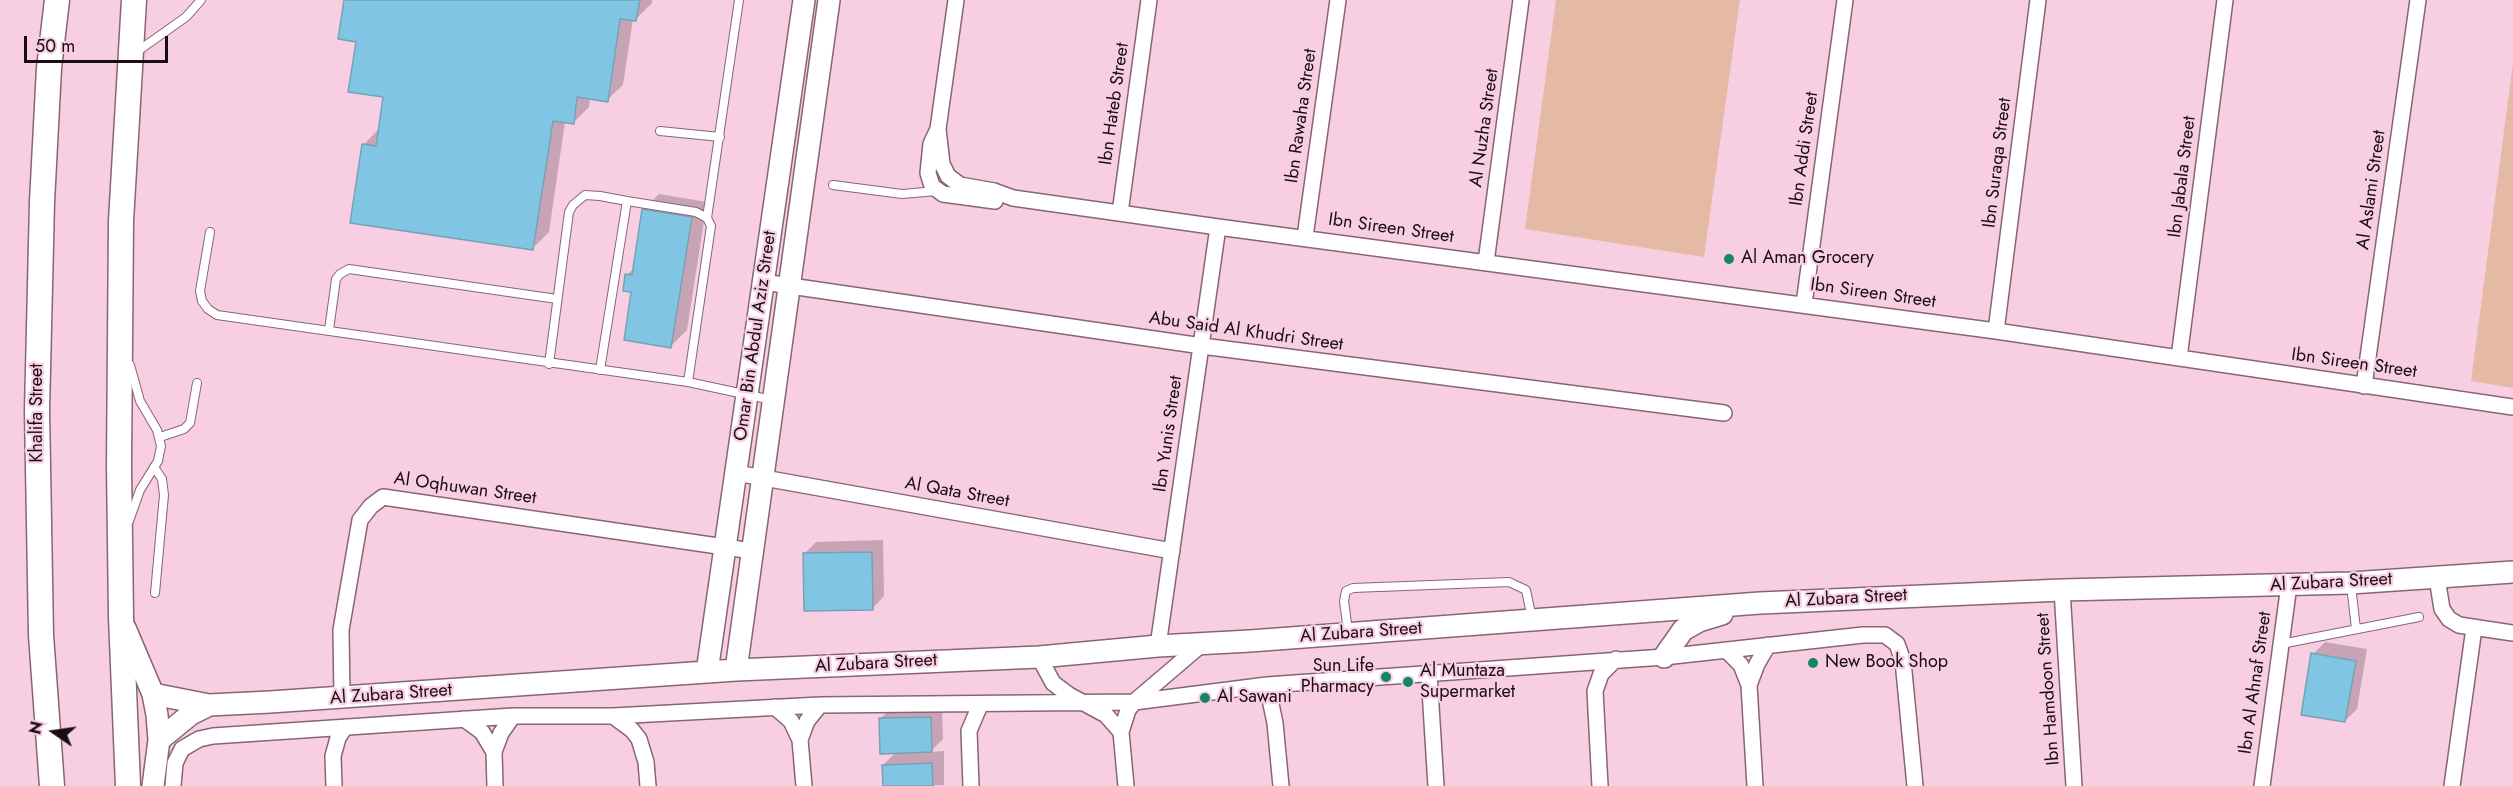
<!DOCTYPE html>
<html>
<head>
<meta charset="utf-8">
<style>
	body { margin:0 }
	#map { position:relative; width:2513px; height:786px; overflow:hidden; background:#f8cee3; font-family:Jost,sans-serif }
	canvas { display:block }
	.north { position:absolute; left:24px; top:702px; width:60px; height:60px; -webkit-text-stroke:4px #f8cee3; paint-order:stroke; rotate:283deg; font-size:16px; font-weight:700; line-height:24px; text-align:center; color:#190c13 }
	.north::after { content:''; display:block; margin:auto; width:21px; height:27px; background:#190c13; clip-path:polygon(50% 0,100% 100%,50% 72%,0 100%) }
	.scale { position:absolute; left:24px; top:36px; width:144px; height:27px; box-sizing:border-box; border:3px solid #190c13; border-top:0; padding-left:8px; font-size:18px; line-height:21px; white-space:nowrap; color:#190c13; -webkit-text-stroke:4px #f8cee3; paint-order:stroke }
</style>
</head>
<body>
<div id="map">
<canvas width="2513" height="786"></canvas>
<div class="north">N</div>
<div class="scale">50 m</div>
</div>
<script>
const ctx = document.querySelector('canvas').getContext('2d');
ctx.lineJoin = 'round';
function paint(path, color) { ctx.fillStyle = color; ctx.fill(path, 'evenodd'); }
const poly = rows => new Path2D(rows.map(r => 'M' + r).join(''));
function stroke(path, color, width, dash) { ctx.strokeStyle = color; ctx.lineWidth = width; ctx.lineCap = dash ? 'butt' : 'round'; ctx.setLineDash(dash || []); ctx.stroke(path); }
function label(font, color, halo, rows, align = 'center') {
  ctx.font = font + ' Jost,sans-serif'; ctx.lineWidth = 4.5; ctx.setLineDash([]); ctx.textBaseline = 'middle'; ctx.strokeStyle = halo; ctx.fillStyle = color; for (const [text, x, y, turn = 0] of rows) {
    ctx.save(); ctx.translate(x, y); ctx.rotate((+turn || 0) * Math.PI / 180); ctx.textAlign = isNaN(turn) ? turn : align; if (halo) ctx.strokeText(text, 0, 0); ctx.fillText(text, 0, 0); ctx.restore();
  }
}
const green = poly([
	[1556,0,1740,0,1704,257,1525,229],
	[2513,63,2513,388,2471,381]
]);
const shadow = poly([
	[345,0,652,0,652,3,636,19,633,19,623,85,607,100,590,98,589,107,573,123,565,122,549,232,533,248,363,145,379,129,385,96,358,41],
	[659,194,707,202,687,330,671,346,633,291,627,275,635,267,643,210],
	[883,540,884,596,872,609,804,554,816,542],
	[2325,642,2367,649,2357,709,2345,721,2313,654],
	[942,705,943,739,930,752,944,751,944,785,884,786,883,765,896,752,880,719,892,707]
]);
const building = poly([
	[344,0,640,0,636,21,620,19,608,102,577,97,574,124,553,121,533,250,350,223,362,144,376,146,383,97,348,92,356,42,338,39,344,0],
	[642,209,692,217,671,348,624,340,631,292,623,291,625,274,632,275,642,209],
	[872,552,873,610,804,611,803,553,872,552],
	[2311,653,2356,661,2345,722,2301,715,2311,653],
	[931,717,932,752,880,754,879,718,931,717],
	[932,763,933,786,883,786,882,765,932,763]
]);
const lane = poly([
	[135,53,186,17,201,0],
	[660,131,720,137],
	[833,185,902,194,937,191],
	[627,201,696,212,707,218,711,226,688,382],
	[707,218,739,0],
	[210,232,200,291,202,301,208,309,217,315,688,382,772,400],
	[329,330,336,279,340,274,349,269,557,299],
	[549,364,569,212,573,205,585,195,600,196,627,201,600,370],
	[160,437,184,429,190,423,197,383],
	[154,467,162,479,164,495,155,593],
	[129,521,140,490,158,461,161,446,157,430,140,401,130,365],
	[2351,585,2356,629],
	[1348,631,1344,601,1346,591,1353,588,1509,582,1526,590,1532,619],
	[2281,644,2419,617]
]);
const street = poly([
	[956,0,938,129,931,144,928,173,932,186,943,194,995,201],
	[938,129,942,164,948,176,960,185,994,191,1013,198,1218,227,1996,331,2513,407],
	[1120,213,1149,0],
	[1305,237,1338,0],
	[1486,262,1521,0],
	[763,282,1202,346,1724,413],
	[1804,304,1845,0],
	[1996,331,2038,0],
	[2179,358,2225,0],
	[2364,386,2418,0],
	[736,473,1172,551],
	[2437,578,2442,609,2449,619,2459,625,2513,633],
	[2062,590,2074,786],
	[1158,646,1218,227],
	[1726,650,1741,665,1749,685,1755,786],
	[1039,657,1053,683,1069,695,1106,715,1121,732],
	[1429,674,1436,786],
	[1267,685,1275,723,1281,786],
	[1749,685,1757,664,1768,645],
	[342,698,341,630,360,520,371,506,383,497,752,551],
	[775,707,791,721,800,740,804,786],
	[613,716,632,730,639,739,646,762,648,786],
	[464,719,482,732,494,752],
	[800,740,807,721,820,705],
	[173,786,175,763,182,749,199,739,213,736,513,716,613,716,820,705,1134,702,1267,685,1664,657,1863,635,1885,635,1897,644,1903,661,1915,786],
	[334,786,333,756,338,738,345,727],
	[495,786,494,752,501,733,513,716],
	[971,786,969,731,980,705],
	[1126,786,1121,732,1128,710,1134,702,1202,644],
	[1600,786,1595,691,1601,674,1616,659],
	[2262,786,2289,585],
	[2452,786,2474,628]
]);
const secondary = poly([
	[125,628,153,694,157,715,159,740,153,786],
	[1664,657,1683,630,1699,621,1722,614],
	[736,670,829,0],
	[707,672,804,0],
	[153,694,209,705,270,702,736,670,1039,657,1158,646,1250,641,1760,603,2062,590,2351,583,2513,572],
	[159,740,191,714,209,705]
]);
const primary = poly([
	[52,786,41,635,37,411,42,202,49,68,57,0],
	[128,786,121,617,119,465,121,221,134,0]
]);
const markers = [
	[1729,259,6,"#158564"],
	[1813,663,6,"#158564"],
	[1386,677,6,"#158564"],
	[1408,682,6,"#158564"],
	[1205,698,6,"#158564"]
];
const streetNames = [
	["Ibn Hateb Street",1115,104,-82],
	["Ibn Rawaha Street",1302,116,-82],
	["Al Nuzha Street",1485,128,-82],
	["Ibn Addi Street",1805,149,-82],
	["Ibn Suraqa Street",1998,163,-83],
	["Ibn Jabala Street",2183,177,-83],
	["Al Aslami Street",2372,190,-82],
	["Ibn Sireen Street",1391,229,8],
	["Ibn Sireen Street",1873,294,8],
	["Abu Said Al Khudri Street",1246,332,8],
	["Omar Bin Abdul Aziz Street",756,336,-82],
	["Ibn Sireen Street",2354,364,8],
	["Khalifa Street",38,413,-90],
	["Ibn Yunis Street",1169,434,-82],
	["Al Oqhuwan Street",465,489,8],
	["Al Qata Street",957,493,10],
	["Al Zubara Street",2331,583,-3],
	["Al Zubara Street",1846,599,-3],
	["Al Zubara Street",1361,633,-4],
	["Al Zubara Street",876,664,-3],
	["Ibn Al Ahnaf Street",2256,683,-82],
	["Ibn Hamdoon Street",2049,689,-94],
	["Al Zubara Street",391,695,-4]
];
const poiNames = [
	["Al Aman Grocery",1741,259],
	["New Book Shop",1825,663],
	["Sun Life",1374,667,"right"],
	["Pharmacy",1374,688,"right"],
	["Al Muntaza",1420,672],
	["Supermarket",1420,693],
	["Al Sawani",1217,698]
];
paint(green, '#e5baa5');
paint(shadow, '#0003');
paint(building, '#80c6e4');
stroke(building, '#77a1b4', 1.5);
stroke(lane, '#886476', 10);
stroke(street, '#886476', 18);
stroke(secondary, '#886476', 24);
stroke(primary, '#886476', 27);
stroke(lane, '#fff', 8);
stroke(street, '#fff', 15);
stroke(secondary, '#fff', 21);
stroke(primary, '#fff', 24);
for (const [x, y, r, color] of markers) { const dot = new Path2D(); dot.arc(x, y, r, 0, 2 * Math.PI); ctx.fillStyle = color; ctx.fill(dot); stroke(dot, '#f8cee3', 2); }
label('18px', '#190c13', '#f8cee3', streetNames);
label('18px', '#190c13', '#f8cee3', poiNames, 'left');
</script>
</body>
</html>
